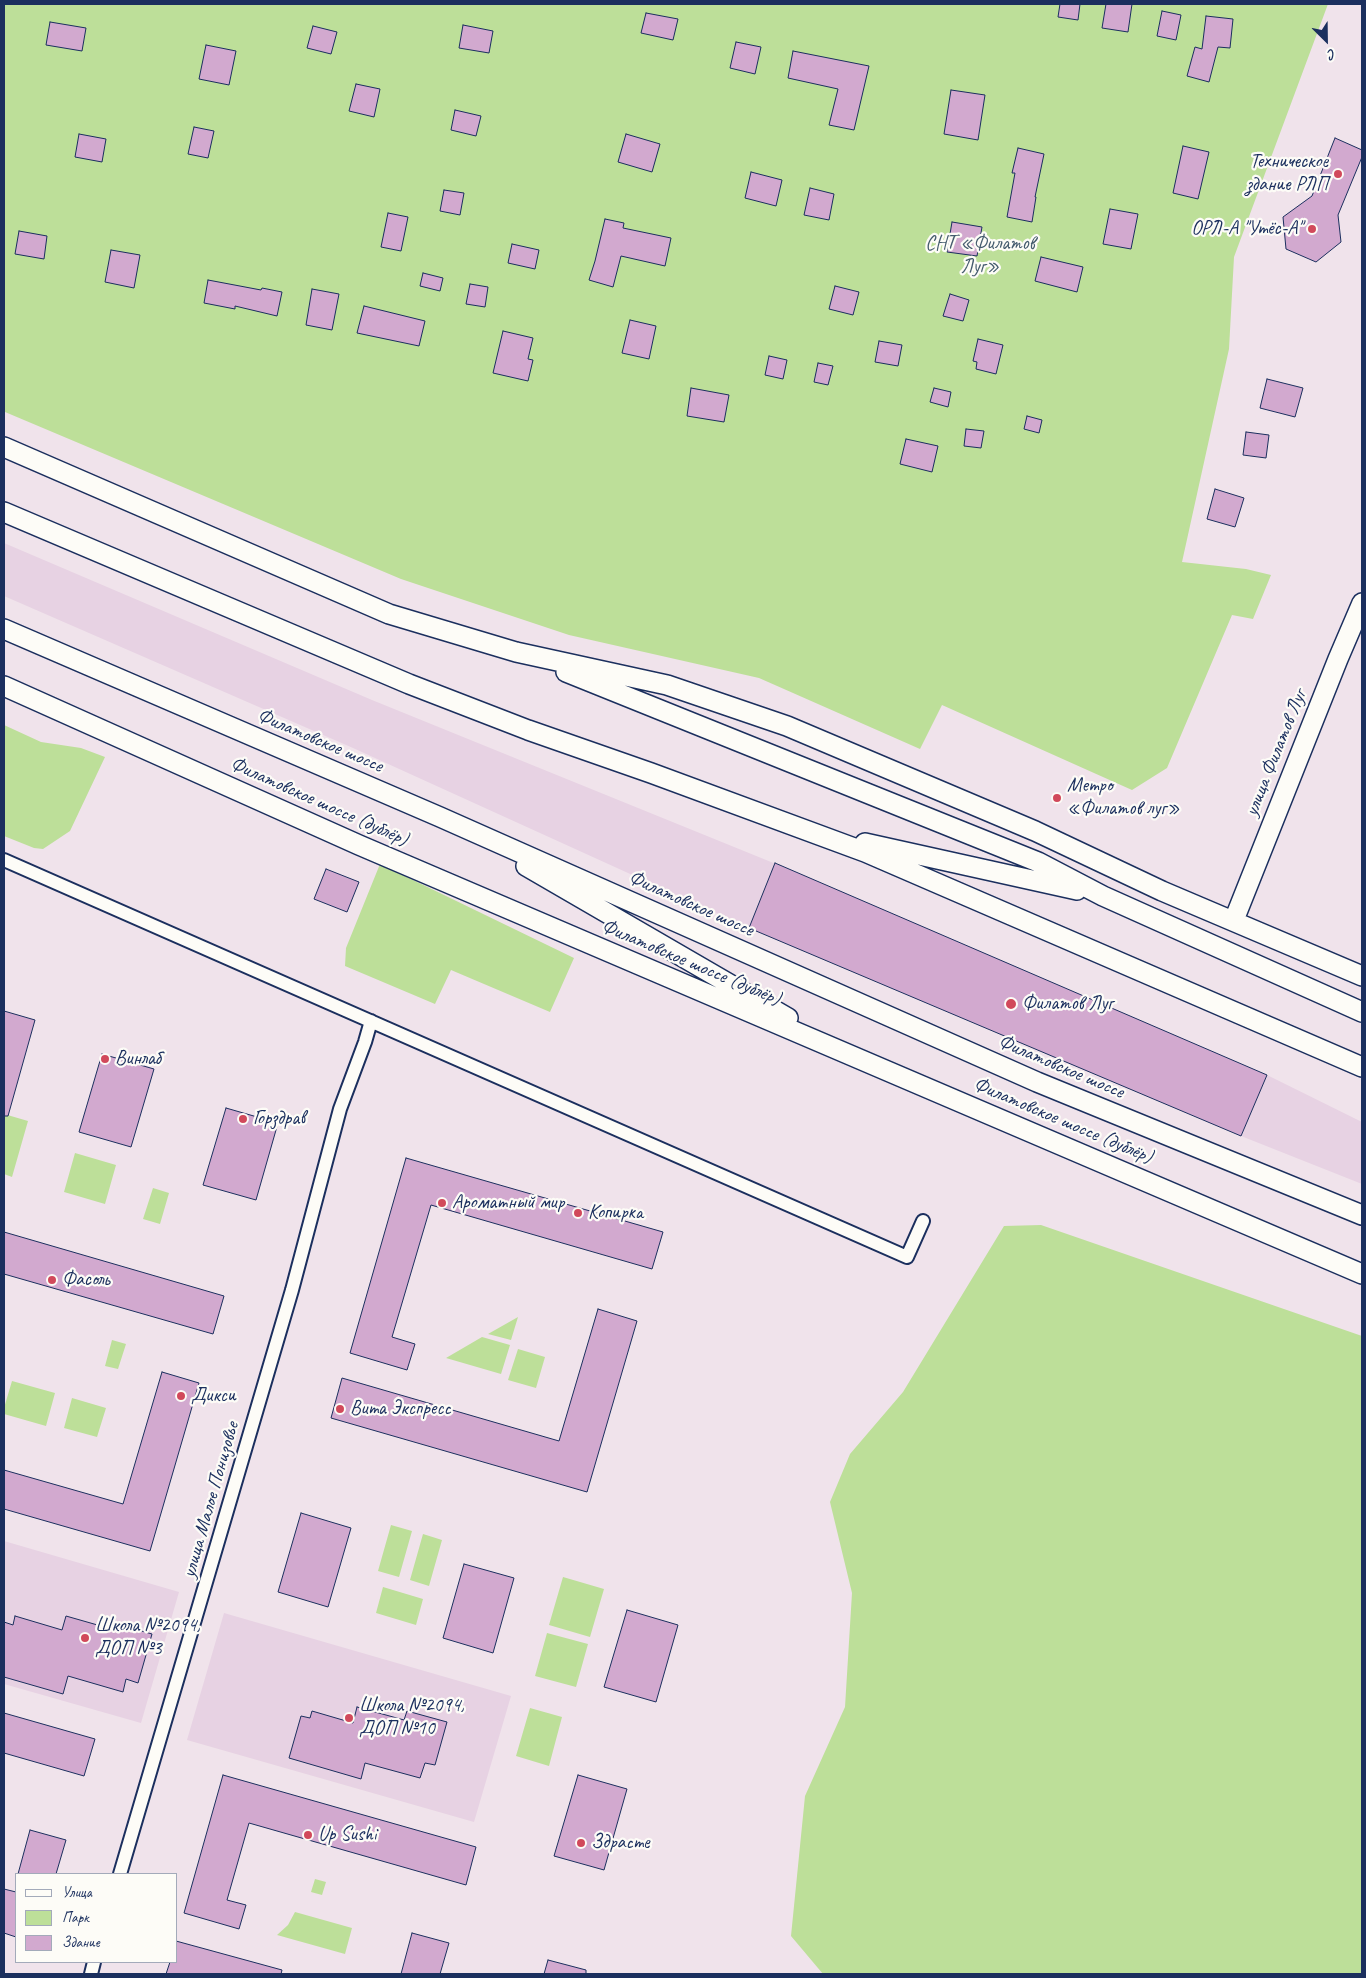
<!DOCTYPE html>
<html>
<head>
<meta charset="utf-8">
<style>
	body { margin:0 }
	#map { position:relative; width:1366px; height:1978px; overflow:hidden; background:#f0e3eb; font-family:Caveat,sans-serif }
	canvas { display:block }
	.frame { position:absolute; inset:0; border:5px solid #1b2f5e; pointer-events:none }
	.legend { position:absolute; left:15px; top:1873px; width:162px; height:90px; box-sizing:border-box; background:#fdfcf7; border:1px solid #a3aaba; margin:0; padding:6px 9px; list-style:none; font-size:15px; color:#1b2f5e }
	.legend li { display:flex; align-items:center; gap:10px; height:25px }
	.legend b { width:25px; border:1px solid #a3aaba }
	.north { position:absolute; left:1301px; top:15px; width:50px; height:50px; -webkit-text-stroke:4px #fdfcf7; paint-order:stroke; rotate:157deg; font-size:14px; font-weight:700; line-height:20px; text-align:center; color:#1b2f5e }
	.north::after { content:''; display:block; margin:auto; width:18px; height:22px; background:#1b2f5e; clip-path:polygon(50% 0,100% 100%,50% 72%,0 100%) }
</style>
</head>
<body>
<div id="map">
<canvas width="1366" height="1978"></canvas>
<div class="frame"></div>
<ul class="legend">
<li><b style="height:6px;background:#fdfcf7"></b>Улица</li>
<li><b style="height:14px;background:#bddf99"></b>Парк</li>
<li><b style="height:14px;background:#d2a9cf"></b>Здание</li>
</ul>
<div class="north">С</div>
</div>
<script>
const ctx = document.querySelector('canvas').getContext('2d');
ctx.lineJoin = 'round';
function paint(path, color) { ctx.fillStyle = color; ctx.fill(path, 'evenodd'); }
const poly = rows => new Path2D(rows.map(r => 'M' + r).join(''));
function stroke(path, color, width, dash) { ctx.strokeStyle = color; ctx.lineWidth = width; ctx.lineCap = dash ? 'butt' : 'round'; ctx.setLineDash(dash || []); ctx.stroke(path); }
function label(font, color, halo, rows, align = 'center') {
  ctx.font = font + ' Caveat,sans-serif'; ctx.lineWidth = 4.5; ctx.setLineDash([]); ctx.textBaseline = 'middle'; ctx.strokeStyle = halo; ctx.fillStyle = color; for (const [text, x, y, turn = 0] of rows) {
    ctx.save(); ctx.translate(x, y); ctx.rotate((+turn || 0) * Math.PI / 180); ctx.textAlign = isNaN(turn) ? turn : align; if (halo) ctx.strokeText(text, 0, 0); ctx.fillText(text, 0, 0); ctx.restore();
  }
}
const built = poly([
	[4,543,372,700,776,864,749,928,353,748,4,596],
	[1267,1075,1362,1122,1362,1184,1241,1136],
	[4,1541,179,1592,141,1723,4,1684],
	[224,1613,511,1696,474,1822,187,1740]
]);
const green = poly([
	[4,4,1328,4,1234,257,1229,349,1182,562,1246,569,1271,575,1253,619,1232,615,1167,768,1132,790,942,705,920,749,759,678,569,635,401,579,5,412],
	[4,725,41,742,81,748,105,757,70,831,43,849,34,848,4,836],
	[380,864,574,958,550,1012,451,970,435,1004,345,966,346,948],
	[4,1114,28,1121,12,1177,4,1174],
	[75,1153,116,1165,105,1204,64,1192],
	[153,1188,169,1193,160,1224,143,1219],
	[1041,1225,1362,1336,1362,1974,823,1974,791,1936,805,1796,845,1707,852,1593,830,1502,850,1454,903,1392,1004,1226],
	[518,1317,511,1340,488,1334],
	[482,1337,510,1345,501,1374,446,1358],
	[112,1340,126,1344,118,1369,105,1366],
	[518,1349,545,1357,536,1388,508,1380],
	[12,1381,55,1393,46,1426,4,1414,4,1408],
	[72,1398,106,1408,97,1437,64,1428],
	[391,1525,412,1531,399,1577,378,1571],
	[423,1534,442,1540,429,1586,410,1580],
	[563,1577,604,1589,590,1637,549,1625],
	[383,1587,423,1599,416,1625,376,1613],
	[547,1633,588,1644,576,1687,535,1676],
	[530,1708,562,1717,549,1766,516,1756],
	[315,1879,326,1882,322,1895,311,1892],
	[295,1912,352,1928,345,1954,277,1935,288,1925]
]);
const building = poly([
	[1060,4,1080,4,1078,20,1058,17,1060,4],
	[1106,4,1132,4,1128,32,1102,28,1106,4],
	[1162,11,1181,15,1176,40,1157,36,1162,11],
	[646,13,678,19,673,40,641,33,646,13],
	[1206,16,1233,19,1230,48,1218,47,1209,82,1187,76,1195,47,1202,49,1206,16],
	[50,22,86,28,82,51,46,45,50,22],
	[463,25,493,31,489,53,459,48,463,25],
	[313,26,337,32,331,54,307,48,313,26],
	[736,42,761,47,755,74,730,68,736,42],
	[206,45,236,51,229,85,199,79,206,45],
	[793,51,869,66,854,130,829,125,838,89,788,78,793,51],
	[356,84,380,89,374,117,349,111,356,84],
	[951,90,985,95,978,140,944,134,951,90],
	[455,110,481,116,476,136,451,130,455,110],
	[194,127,214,131,208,158,188,154,194,127],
	[79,134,106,139,102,162,75,157,79,134],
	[626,134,660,144,652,172,618,162,626,134],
	[1335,138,1362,150,1362,157,1338,215,1341,242,1316,262,1286,249,1283,217,1312,196,1335,138],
	[1183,146,1209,152,1198,199,1173,193,1183,146],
	[1018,148,1044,154,1035,197,1036,197,1032,222,1007,217,1015,173,1012,173,1018,148],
	[751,172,782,180,776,206,745,198,751,172],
	[810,188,834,194,829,220,804,215,810,188],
	[444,190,464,193,460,215,440,211,444,190],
	[1110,209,1138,214,1131,249,1103,244,1110,209],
	[388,213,408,217,401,251,381,247,388,213],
	[605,219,624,223,623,228,671,238,665,266,621,256,613,287,589,280,595,261,605,219],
	[952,222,982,227,977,256,947,252,952,222],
	[19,231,47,236,44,259,15,254,19,231],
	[512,244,539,250,535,269,508,263,512,244],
	[111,250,140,255,134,288,105,282,111,250],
	[1041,257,1083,267,1077,292,1035,281,1041,257],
	[423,273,443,278,440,291,420,286,423,273],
	[208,280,261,290,262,288,282,292,277,316,235,306,235,309,204,303,208,280],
	[470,284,488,287,485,307,466,304,470,284],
	[835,286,859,292,853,315,829,309,835,286],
	[312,289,339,294,332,330,306,325,312,289],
	[950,294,969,300,963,321,943,316,950,294],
	[364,306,425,321,419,346,357,333,364,306],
	[630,320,656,326,649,359,622,353,630,320],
	[503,331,533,338,528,359,533,360,528,381,493,373,503,331],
	[978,339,1003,345,996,374,976,369,977,362,973,361,978,339],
	[879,341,902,345,898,366,875,362,879,341],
	[769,356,787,360,783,379,765,375,769,356],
	[818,363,833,366,828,385,814,382,818,363],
	[1267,379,1303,388,1295,417,1260,408,1267,379],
	[691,388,729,395,724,422,687,416,691,388],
	[934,388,951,392,948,407,930,402,934,388],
	[1027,416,1042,420,1039,433,1024,429,1027,416],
	[966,429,984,431,981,448,964,446,966,429],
	[1246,432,1269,435,1266,458,1243,455,1246,432],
	[906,439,938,446,932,472,900,464,906,439],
	[1215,489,1244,498,1235,527,1207,519,1215,489],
	[775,863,1267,1075,1241,1136,749,928,775,863],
	[326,869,359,882,347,912,314,899,326,869],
	[4,1011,35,1020,8,1116,4,1116,4,1011],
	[102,1054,154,1069,131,1147,79,1132,102,1054],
	[226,1108,278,1123,256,1200,203,1185,226,1108],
	[406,1158,663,1232,652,1269,431,1205,392,1337,415,1344,407,1370,350,1353,406,1158],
	[4,1232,224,1296,213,1334,4,1274,4,1232],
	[598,1309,637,1321,587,1492,331,1418,342,1378,559,1441,598,1309],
	[162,1372,199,1383,150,1551,4,1509,4,1470,123,1504,162,1372],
	[301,1513,351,1528,328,1607,278,1592,301,1513],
	[464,1564,514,1578,493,1653,443,1638,464,1564],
	[627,1610,678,1625,656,1702,604,1687,627,1610],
	[15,1616,62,1630,66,1616,108,1628,110,1622,152,1634,138,1683,126,1679,123,1692,68,1676,63,1694,4,1677,4,1622,13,1625,15,1616],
	[357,1707,404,1720,407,1711,447,1722,435,1765,425,1763,420,1778,365,1763,361,1779,289,1758,301,1716,310,1718,312,1711,353,1723,357,1707],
	[4,1713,95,1739,84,1776,4,1753,4,1713],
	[223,1775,476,1847,466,1885,249,1823,227,1900,246,1905,239,1929,184,1913,223,1775],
	[578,1775,627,1789,604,1870,554,1856,578,1775],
	[30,1830,66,1840,56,1874,18,1874,30,1830],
	[4,1889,16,1892,16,1937,4,1933,4,1889],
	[412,1933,449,1943,440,1974,401,1974,412,1933],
	[176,1941,282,1970,281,1974,166,1974,170,1962,176,1962,176,1941],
	[548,1960,586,1970,586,1974,544,1974,548,1960]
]);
const street = poly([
	[4,860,907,1257,923,1221],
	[120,1874,292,1290,340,1109,365,1042,371,1021],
	[91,1974,94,1962]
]);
const secondary = poly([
	[4,447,389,614,516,652,667,685,787,726,1035,831,1162,891,1362,976],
	[4,512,409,684,528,730,651,773,865,852,1362,1067],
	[4,629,440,817,1037,1082,1362,1215],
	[566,672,1038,862,1103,896,1362,1012],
	[4,686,359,845,1362,1274],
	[865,843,1077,890],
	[526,866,788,1018],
	[1234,920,1338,659,1362,603]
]);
const markers = [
	[1338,174,5,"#d1495b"],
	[1312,229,5,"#d1495b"],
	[1057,798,5,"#d1495b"],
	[1011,1004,6,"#d1495b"],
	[105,1059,5,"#d1495b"],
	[243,1119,5,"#d1495b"],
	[442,1203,5,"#d1495b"],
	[578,1213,5,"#d1495b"],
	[52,1280,5,"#d1495b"],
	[181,1396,5,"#d1495b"],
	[340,1409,5,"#d1495b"],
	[85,1638,5,"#d1495b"],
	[349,1718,5,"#d1495b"],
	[308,1835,5,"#d1495b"],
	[581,1843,5,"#d1495b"]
];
const poiNames = [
	["Техническое",1328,162,"right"],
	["здание РЛП",1328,185,"right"],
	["ОРЛ-А \"Утёс-А\"",1302,229,"right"],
	["Метро",1067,786],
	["«Филатов луг»",1067,809],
	["Филатов Луг",1022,1004],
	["Винлаб",115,1059],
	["Горздрав",253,1119],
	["Ароматный мир",452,1203],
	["Копирка",588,1213],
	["Фасоль",62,1280],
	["Дикси",191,1396],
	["Вита Экспресс",350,1409],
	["Школа №2094,",95,1626],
	["ДОП №3",95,1649],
	["Школа №2094,",359,1706],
	["ДОП №10",359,1729],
	["Up Sushi",318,1835],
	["Здрасте",591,1843]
];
const parkNames = [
	["СНТ «Филатов",980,244],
	["Луг»",980,267]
];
const streetNames = [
	["Филатовское шоссе",320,741,23],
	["улица Филатов Луг",1276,753,-68],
	["Филатовское шоссе (дублёр)",319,802,24],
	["Филатовское шоссе",691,904,24],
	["Филатовское шоссе (дублёр)",691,963,23],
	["Филатовское шоссе",1061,1067,23],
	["Филатовское шоссе (дублёр)",1063,1121,23],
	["улица Малое Понизовье",211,1500,-74]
];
paint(built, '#e7d2e3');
paint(green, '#bddf99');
paint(building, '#d2a9cf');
stroke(building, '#1b2f5e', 1);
stroke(street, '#1b2f5e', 16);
stroke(secondary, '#1b2f5e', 22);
stroke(street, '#fdfcf7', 12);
stroke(secondary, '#fdfcf7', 19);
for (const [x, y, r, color] of markers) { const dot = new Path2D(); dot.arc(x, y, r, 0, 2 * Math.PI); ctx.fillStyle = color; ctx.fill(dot); stroke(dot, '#fdfcf7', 2); }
label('20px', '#1b2f5e', '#fdfcf7', poiNames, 'left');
label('20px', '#445b6d', '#fdfcf7', parkNames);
label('20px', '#1b2f5e', '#fdfcf7', streetNames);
</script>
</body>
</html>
